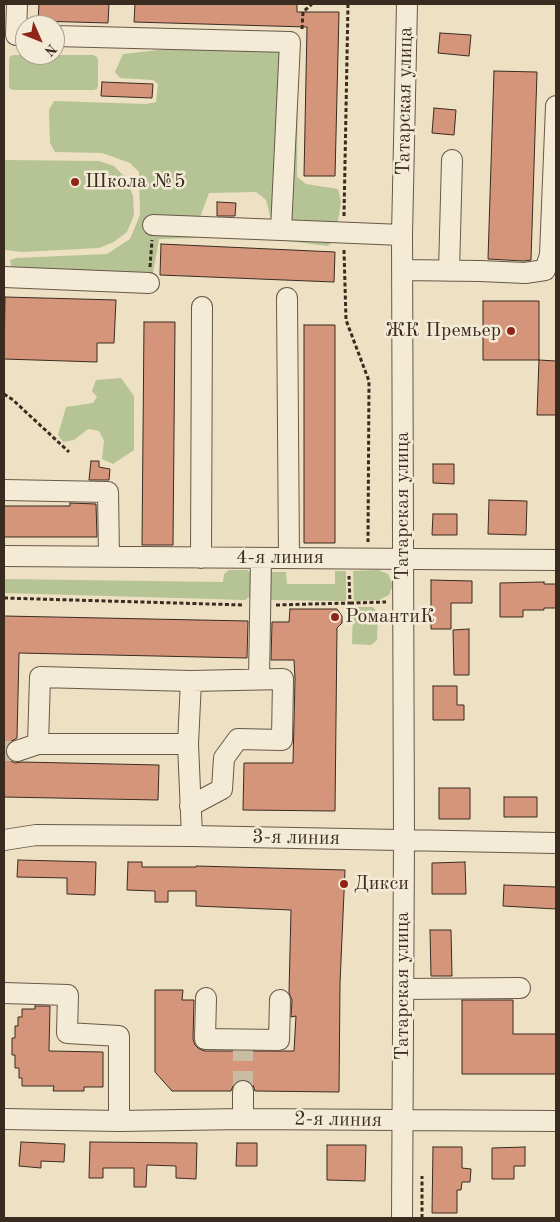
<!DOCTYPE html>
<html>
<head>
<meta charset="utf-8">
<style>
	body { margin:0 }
	#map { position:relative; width:560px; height:1222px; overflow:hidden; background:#eee0c2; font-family:"Old Standard TT",serif }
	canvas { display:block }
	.frame { position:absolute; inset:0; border:5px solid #3a2b21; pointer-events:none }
	.north { position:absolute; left:15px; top:15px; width:50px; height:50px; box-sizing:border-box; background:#f4ebd7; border:1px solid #aa9e8e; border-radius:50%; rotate:134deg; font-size:14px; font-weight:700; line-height:20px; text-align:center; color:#3a2b21 }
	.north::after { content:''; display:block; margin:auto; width:18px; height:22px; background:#8f2418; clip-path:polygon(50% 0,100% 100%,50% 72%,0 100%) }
</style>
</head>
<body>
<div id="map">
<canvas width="560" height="1222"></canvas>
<div class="frame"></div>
<div class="north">N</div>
</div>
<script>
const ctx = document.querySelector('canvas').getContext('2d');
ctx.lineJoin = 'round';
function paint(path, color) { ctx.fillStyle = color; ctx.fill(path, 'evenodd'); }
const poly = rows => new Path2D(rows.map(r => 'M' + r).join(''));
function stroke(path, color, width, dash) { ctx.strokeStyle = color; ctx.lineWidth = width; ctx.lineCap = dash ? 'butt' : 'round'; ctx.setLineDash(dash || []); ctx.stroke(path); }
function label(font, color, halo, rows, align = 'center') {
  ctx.font = font + ' "Old Standard TT",serif'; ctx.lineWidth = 5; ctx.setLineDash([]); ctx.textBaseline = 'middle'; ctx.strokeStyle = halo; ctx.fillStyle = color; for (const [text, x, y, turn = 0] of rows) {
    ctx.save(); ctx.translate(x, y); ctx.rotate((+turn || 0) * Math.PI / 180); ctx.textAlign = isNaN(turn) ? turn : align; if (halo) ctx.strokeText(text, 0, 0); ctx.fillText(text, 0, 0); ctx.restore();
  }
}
const green = poly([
	[282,47,298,65,297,177,306,184,338,189,341,202,335,240,328,246,279,240,270,216,266,200,256,192,209,193,200,217,201,233,195,238,159,239,153,273,143,277,12,270,10,260,16,258,107,254,130,239,140,215,139,172,130,163,102,153,55,152,50,143,49,110,54,101,146,104,156,102,158,84,153,80,120,78,115,72,123,54,177,48],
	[14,55,93,55,97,57,98,60,98,85,97,89,93,90,14,90,10,89,9,86,9,60,10,56],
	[4,160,99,161,114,166,127,179,133,196,134,215,127,232,114,242,99,248,23,252,4,250],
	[121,378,134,396,134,450,113,464,102,459,104,441,99,431,88,429,74,440,63,442,58,435,66,407,93,403,97,397,92,391,96,380],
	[229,570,248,570,253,577,253,594,245,600,4,593,4,579,223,582,224,574],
	[378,570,388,574,393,585,389,595,379,600,354,601,353,571],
	[335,571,346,571,346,601,267,600,267,572,286,572,287,584,335,584],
	[353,607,373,607,378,613,377,640,371,645,352,644]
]);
const building = poly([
	[39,4,109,4,108,23,38,21,39,4],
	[135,4,297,4,297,12,339,12,335,176,304,176,307,27,134,22,135,4],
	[440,33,471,35,469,56,438,53,440,33],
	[494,71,537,72,531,260,524,261,488,259,494,71],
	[102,82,153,84,152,98,101,96,102,82],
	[434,108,456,110,454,135,432,133,434,108],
	[217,202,236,203,235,216,217,216,217,202],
	[161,244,335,252,334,282,160,275,161,244],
	[5,297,116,300,114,343,97,343,97,362,4,359,5,297],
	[483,301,539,301,539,360,483,360,483,301],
	[144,322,175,322,173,545,142,545,144,322],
	[304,325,335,325,335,543,304,543,304,325],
	[539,360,556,361,556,415,537,415,539,360],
	[91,461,99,461,99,467,110,469,109,480,89,480,91,461],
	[433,464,454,464,454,484,433,483,433,464],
	[489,500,527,501,526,535,488,534,489,500],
	[70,503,96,504,97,537,4,537,4,506,70,506,70,503],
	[433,514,457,514,457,535,432,535,433,514],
	[431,580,472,581,472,603,451,603,451,629,431,629,431,580],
	[544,582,544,584,556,584,556,608,544,608,544,610,523,610,523,617,500,617,500,583,544,582],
	[290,609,337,609,342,616,342,623,337,628,335,811,243,810,244,763,293,763,295,679,294,660,271,660,272,622,289,622,290,609],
	[4,616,248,621,247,658,19,653,17,738,8,743,6,748,6,754,9,760,15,763,22,762,159,765,158,800,4,797,4,616],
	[469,629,469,675,454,675,453,630,469,629],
	[433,686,457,686,457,705,464,705,464,720,433,720,433,686],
	[439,788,470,788,470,819,439,819,439,788],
	[504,797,537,797,537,817,504,817,504,797],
	[18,860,96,862,95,895,67,894,67,878,17,877,18,860],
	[128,862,142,862,142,867,196,867,196,866,345,870,340,983,339,1092,255,1091,253,1085,248,1081,243,1079,237,1081,233,1086,231,1091,172,1091,155,1072,155,990,183,990,182,1000,194,1000,193,1039,195,1045,199,1049,205,1051,294,1051,296,1016,291,1017,292,1000,289,993,291,910,196,906,196,891,168,891,168,902,155,902,155,891,127,890,128,862],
	[465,862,466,894,432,894,432,863,465,862],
	[504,885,556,887,556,909,503,906,504,885],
	[430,930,451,930,452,976,431,976,430,930],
	[462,1000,513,1000,513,1034,556,1034,556,1074,462,1074,462,1000],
	[35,1006,50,1006,49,1051,103,1052,103,1087,84,1087,84,1091,53,1091,54,1086,22,1086,22,1078,19,1078,19,1068,15,1068,15,1055,12,1055,12,1038,15,1038,15,1026,18,1026,18,1017,22,1017,22,1009,35,1009,35,1006],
	[21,1142,65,1144,64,1162,41,1161,41,1168,19,1166,21,1142],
	[90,1142,197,1143,196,1179,176,1178,176,1166,147,1165,146,1187,134,1187,134,1168,103,1168,103,1178,89,1178,90,1142],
	[237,1143,257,1143,257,1166,236,1166,237,1143],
	[327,1145,366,1145,365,1181,327,1180,327,1145],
	[433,1147,462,1147,462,1168,471,1169,470,1182,462,1182,461,1190,457,1190,457,1213,432,1213,433,1147],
	[525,1147,525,1166,514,1166,514,1179,492,1179,492,1148,525,1147]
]);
const minorTunnel = poly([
	[4,751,17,751],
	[243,1091,243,1050]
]);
const path = poly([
	[302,29,303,12,312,4],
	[344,216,348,4],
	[344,250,346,320,369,381,368,542],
	[150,267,152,240],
	[4,394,13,400,69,452],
	[4,598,244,605],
	[350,603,386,602],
	[276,605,350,603,349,576],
	[422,1218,422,1176]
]);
const minor = poly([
	[16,35,17,4],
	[55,36,290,42,281,230,402,235],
	[153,225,281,230],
	[402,270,480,271,525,273,545,270,550,255,556,106],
	[449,271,452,160],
	[4,277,149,283],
	[287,298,289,558],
	[4,490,108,492,109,557],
	[4,556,556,560],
	[201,558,202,307],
	[259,679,261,558],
	[191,681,188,744,192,836],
	[38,744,40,677,191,681,283,679,282,740,238,739,224,758,222,789,190,806],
	[17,751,38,744,188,744],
	[4,840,36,835,192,836,556,843],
	[403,989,520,988],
	[4,993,68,995,67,1033,119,1036,119,1121],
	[206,998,205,1039,279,1040,280,1000],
	[243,1091,243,1119],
	[4,1119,119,1121,243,1119,556,1121],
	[402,1218,404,840,402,235,407,4]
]);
const markers = [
	[75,182,5,"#8f2418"],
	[511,331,5,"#8f2418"],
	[335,617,5,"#8f2418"],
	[344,884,5,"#8f2418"]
];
const streetNames = [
	["Татарская улица",405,101,-89],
	["Татарская улица",403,506,-90],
	["4-я линия",280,558],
	["3-я линия",296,838,1],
	["Татарская улица",403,986,-90],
	["2-я линия",338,1120,1]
];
const poiNames = [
	["Школа №5",85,182],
	["ЖК Премьер",501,331,"right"],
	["РомантиК",345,617],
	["Дикси",354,884]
];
paint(green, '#b6c395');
paint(building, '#d5957b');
stroke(building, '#3a2b21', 1);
stroke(minorTunnel, '#cabca2', 20, [20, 10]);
stroke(minor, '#675849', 22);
stroke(path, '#3a2b21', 3, [4, 2.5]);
stroke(minor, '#f4ebd7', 20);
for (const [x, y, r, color] of markers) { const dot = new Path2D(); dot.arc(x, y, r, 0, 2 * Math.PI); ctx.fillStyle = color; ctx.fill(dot); stroke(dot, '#f4ebd7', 2); }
label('20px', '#3a2b21', '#f4ebd7', streetNames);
label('20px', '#3a2b21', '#f4ebd7', poiNames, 'left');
</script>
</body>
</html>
